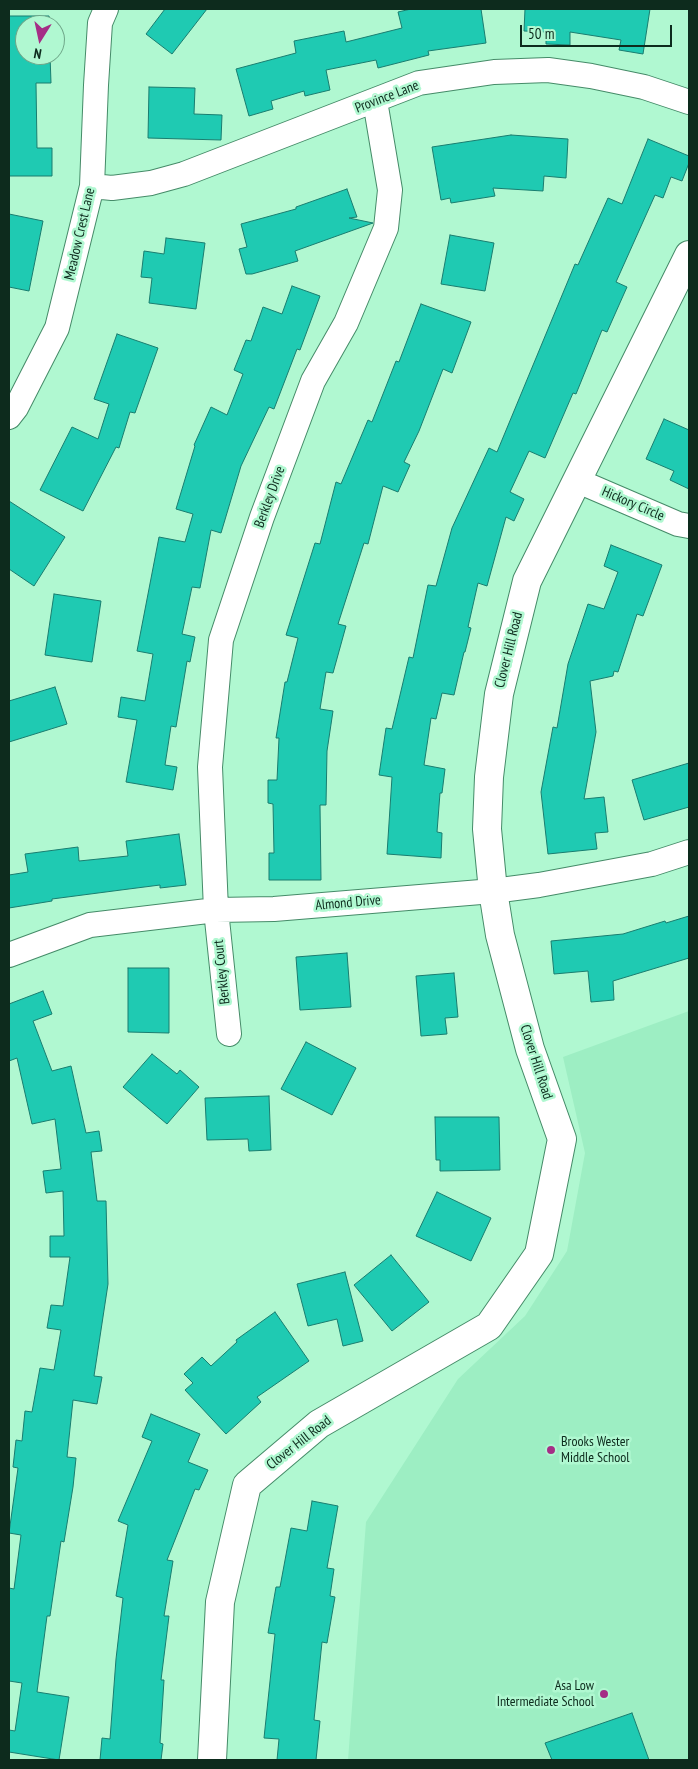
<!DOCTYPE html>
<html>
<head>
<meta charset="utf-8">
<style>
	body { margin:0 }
	#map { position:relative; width:698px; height:1769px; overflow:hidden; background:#b0f8d1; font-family:"PT Sans Narrow",sans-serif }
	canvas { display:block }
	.frame { position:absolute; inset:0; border:10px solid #0d2b1d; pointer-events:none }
	.north { position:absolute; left:15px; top:15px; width:50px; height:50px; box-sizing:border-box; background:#b0f8d1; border:1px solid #6fa689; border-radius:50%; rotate:190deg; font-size:14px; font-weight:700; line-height:20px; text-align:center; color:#0d2b1d }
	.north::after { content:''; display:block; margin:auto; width:18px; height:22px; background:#a52e86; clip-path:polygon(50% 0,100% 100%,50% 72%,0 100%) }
	.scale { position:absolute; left:520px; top:25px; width:152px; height:22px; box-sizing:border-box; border:2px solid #0d2b1d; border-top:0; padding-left:6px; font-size:15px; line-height:18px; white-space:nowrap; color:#0d2b1d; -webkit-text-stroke:4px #b0f8d1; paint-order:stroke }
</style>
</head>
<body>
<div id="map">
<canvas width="698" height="1769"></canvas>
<div class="frame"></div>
<div class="north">N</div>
<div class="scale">50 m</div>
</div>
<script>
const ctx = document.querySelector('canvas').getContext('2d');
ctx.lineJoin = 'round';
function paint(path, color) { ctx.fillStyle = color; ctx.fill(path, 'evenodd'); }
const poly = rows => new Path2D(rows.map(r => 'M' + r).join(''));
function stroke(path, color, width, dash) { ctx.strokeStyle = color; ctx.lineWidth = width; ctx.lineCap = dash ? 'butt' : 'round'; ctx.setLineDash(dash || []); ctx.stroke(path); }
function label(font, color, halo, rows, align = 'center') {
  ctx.font = font + ' "PT Sans Narrow",sans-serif'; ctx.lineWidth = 5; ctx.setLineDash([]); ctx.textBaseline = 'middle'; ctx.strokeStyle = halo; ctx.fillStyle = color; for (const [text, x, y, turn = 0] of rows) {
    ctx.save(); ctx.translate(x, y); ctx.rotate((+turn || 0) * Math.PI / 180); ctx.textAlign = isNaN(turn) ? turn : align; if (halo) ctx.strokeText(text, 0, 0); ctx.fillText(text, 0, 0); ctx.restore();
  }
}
const built = poly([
	[689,1011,689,1760,348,1760,366,1522,458,1379,525,1316,567,1251,585,1153,563,1057]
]);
const building = poly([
	[165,9,207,9,172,54,146,34,165,9],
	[411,9,481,9,486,43,428,51,429,55,378,68,376,60,326,70,330,90,305,96,304,91,271,101,273,109,249,116,236,69,296,53,294,41,344,31,346,42,402,28,398,12,411,9],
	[525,9,650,9,643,54,619,50,621,40,570,32,570,45,546,44,546,32,524,31,525,9],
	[9,16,49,16,50,25,25,25,25,55,50,55,51,83,36,83,37,148,52,148,52,176,9,176,9,16],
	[149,87,195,88,194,114,222,115,221,140,148,138,149,87],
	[511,135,568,139,566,178,544,176,543,191,493,188,495,196,451,203,450,198,441,200,432,147,511,135],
	[648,139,689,156,689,163,682,181,671,177,663,198,655,195,616,282,627,287,607,332,602,330,576,394,573,393,545,458,529,451,510,492,524,499,514,521,506,517,487,586,478,583,468,627,471,628,465,652,464,652,454,695,442,693,436,719,431,718,424,765,445,769,442,793,440,793,437,832,442,833,441,858,387,854,392,777,379,775,386,728,392,729,409,657,413,658,428,585,436,586,452,528,489,448,497,452,575,264,578,265,608,198,622,204,648,139],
	[347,189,357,217,349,218,373,223,295,251,298,261,252,274,246,274,239,249,247,247,241,224,296,209,296,207,347,189],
	[9,214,43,221,29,291,9,287,9,214],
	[450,235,494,243,485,291,441,284,450,235],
	[166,238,205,243,196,309,149,303,152,278,141,277,144,251,164,254,166,238],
	[292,286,320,296,300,350,297,349,274,409,269,407,241,466,221,533,211,530,200,588,192,587,182,634,195,637,190,662,187,661,176,727,171,726,165,765,177,767,173,790,126,782,137,720,118,717,121,697,145,701,153,654,137,651,159,537,185,542,193,514,176,509,195,446,194,445,211,407,227,415,243,374,234,370,246,340,251,341,263,307,282,314,292,286],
	[421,304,471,322,452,373,443,369,419,431,404,462,410,465,398,492,383,486,368,544,364,543,338,624,346,626,333,673,326,672,320,709,333,711,327,751,326,805,320,805,321,880,269,880,269,853,274,853,273,804,268,803,268,780,277,780,279,738,276,738,285,682,287,682,298,638,286,635,315,543,320,544,336,482,341,484,368,420,372,422,396,361,399,362,421,304],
	[117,334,158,348,135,413,130,412,119,448,116,447,83,511,40,490,72,427,98,439,109,404,94,399,117,334],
	[664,419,689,430,689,489,670,480,674,471,646,459,664,419],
	[9,501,65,537,34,586,9,569,9,501],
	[611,545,662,565,643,616,637,614,618,672,614,671,613,676,590,681,596,732,584,799,604,797,608,832,595,833,597,849,548,854,541,792,553,727,557,728,568,664,588,604,604,609,618,572,604,566,611,545],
	[54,594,101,601,92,662,45,655,54,594],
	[55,687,67,724,9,742,9,701,55,687],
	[689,763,689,807,644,820,632,780,689,763],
	[179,834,186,885,160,888,160,885,121,890,52,899,52,901,9,908,9,875,28,872,25,854,78,847,79,861,128,856,126,841,179,834],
	[689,916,689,958,613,981,614,1000,591,1002,588,971,554,974,551,941,623,934,665,921,666,923,689,916],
	[347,953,351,1007,300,1010,296,957,347,953],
	[128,968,169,968,169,1033,128,1032,128,968],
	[454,973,458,1017,445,1018,447,1034,421,1036,416,976,454,973],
	[43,991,52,1014,33,1021,52,1071,71,1066,86,1133,99,1131,102,1151,91,1152,97,1201,106,1201,108,1284,94,1376,102,1377,97,1404,73,1400,67,1457,76,1458,73,1487,64,1542,61,1541,50,1616,47,1616,37,1692,69,1697,59,1760,9,1752,9,1730,15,1731,22,1683,9,1681,9,1588,14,1589,21,1535,9,1533,18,1468,13,1467,16,1440,22,1441,25,1411,32,1412,40,1368,54,1370,61,1330,47,1328,51,1305,63,1306,70,1257,50,1257,50,1236,64,1236,63,1191,46,1193,43,1171,61,1169,55,1119,32,1124,17,1058,9,1061,9,1004,43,991],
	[306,1042,356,1068,332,1115,281,1089,306,1042],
	[152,1054,177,1074,180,1070,199,1087,167,1124,123,1087,152,1054],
	[269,1096,271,1150,249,1151,248,1139,207,1140,205,1098,269,1096],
	[435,1117,499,1117,500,1170,440,1171,440,1160,436,1160,435,1117],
	[437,1192,491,1218,471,1261,416,1236,437,1192],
	[391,1255,429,1302,392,1331,354,1285,391,1255],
	[345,1272,363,1341,343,1346,337,1319,308,1326,297,1284,345,1272],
	[275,1312,309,1361,257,1397,261,1402,226,1434,185,1390,193,1383,184,1374,202,1357,211,1366,237,1342,236,1340,275,1312],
	[151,1414,200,1434,188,1462,208,1470,199,1490,195,1489,167,1560,173,1561,164,1616,169,1616,161,1680,164,1680,160,1743,163,1744,161,1760,100,1760,102,1738,110,1739,116,1659,123,1598,116,1596,128,1525,118,1521,152,1441,142,1437,151,1414],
	[312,1501,338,1506,327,1568,334,1569,330,1596,335,1597,327,1643,322,1642,314,1720,320,1721,316,1760,277,1760,279,1739,264,1738,275,1634,268,1633,276,1587,280,1587,291,1528,307,1531,312,1501],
	[632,1713,649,1760,552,1760,545,1743,632,1713]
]);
const minor = poly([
	[92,186,112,188,151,183,184,174,419,83,494,72,548,70,591,76,644,87,689,102],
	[9,417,16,408,57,328,92,186,96,85,100,23,106,9],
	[578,481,678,524,689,526],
	[9,955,90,925,216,910,274,909,493,891,539,885,652,864,689,852],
	[229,1034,216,910,210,767,221,640,262,517,313,381,346,323,386,228,390,190,375,101]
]);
const tertiary = poly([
	[212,1760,220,1602,247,1485,319,1424,489,1326,539,1254,562,1139,530,1049,500,935,493,891,487,829,489,777,499,694,527,581,689,255]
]);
const markers = [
	[551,1450,5,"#a52e86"],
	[604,1694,5,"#a52e86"]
];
const streetNames = [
	["Province Lane",387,97,-21],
	["Meadow Crest Lane",80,234,-77],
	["Berkley Drive",270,497,-70],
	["Hickory Circle",633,504,23],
	["Clover Hill Road",509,650,-76],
	["Almond Drive",348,903,-5],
	["Berkley Court",222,972,-96],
	["Clover Hill Road",536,1062,72],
	["Clover Hill Road",299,1443,-38]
];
const poiNames = [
	["Brooks Wester",561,1442],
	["Middle School",561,1458],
	["Asa Low",594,1686,"right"],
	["Intermediate School",594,1702,"right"]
];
paint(built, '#9deec3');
paint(building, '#1fcab2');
stroke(building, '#197d6f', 1);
stroke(minor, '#458b68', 26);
stroke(tertiary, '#458b68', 30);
stroke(minor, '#fff', 24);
stroke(tertiary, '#fff', 28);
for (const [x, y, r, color] of markers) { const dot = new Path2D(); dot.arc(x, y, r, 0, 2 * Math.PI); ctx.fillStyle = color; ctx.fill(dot); stroke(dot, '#b0f8d1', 2); }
label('14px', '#0d2b1d', '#b0f8d1', streetNames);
label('14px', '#0d2b1d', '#b0f8d1', poiNames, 'left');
</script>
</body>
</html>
